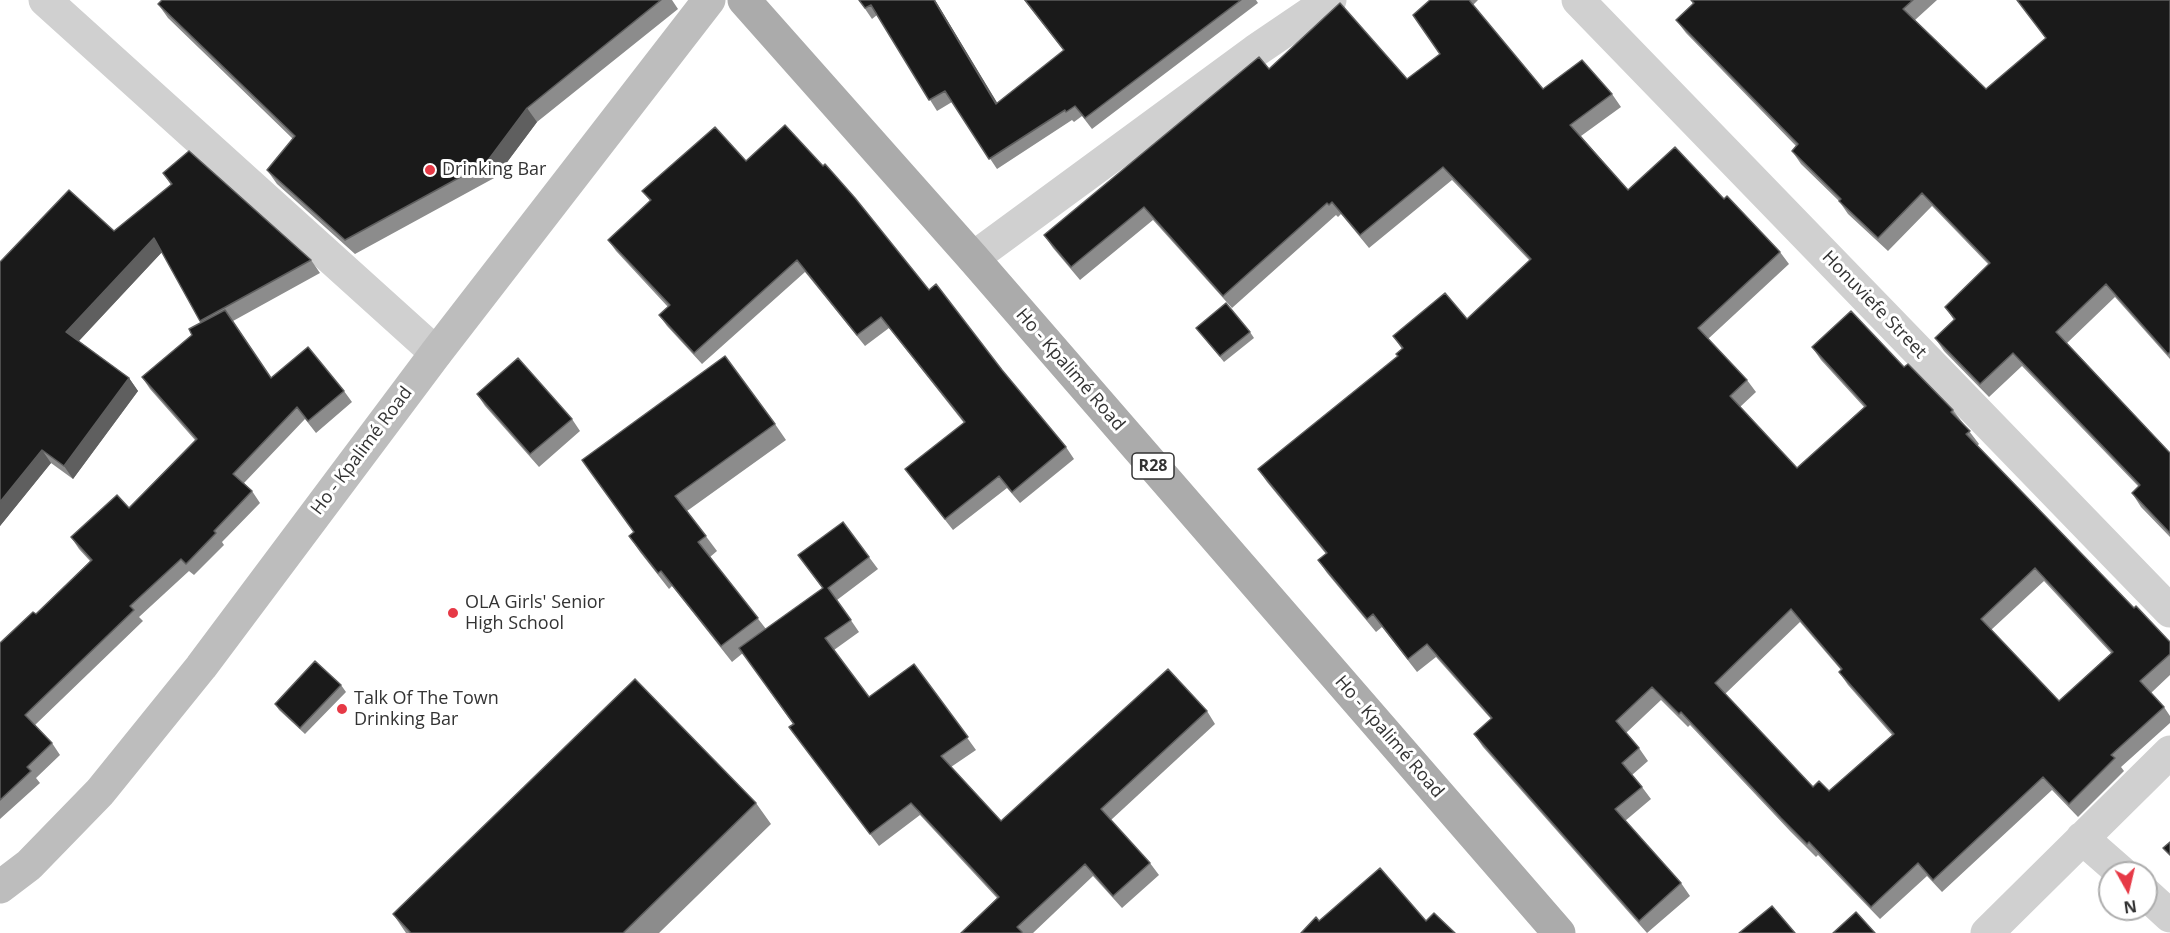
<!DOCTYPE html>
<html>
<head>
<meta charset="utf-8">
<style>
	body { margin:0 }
	#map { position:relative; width:2170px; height:933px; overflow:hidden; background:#fff; font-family:"Open Sans",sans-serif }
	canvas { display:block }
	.north { position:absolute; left:2098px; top:861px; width:60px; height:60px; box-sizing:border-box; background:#fff; border:2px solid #adadad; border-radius:50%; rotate:172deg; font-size:16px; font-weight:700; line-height:24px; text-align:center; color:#333 }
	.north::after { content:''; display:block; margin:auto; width:21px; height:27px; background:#e63946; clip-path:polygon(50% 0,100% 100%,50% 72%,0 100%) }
</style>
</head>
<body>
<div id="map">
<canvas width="2170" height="933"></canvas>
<div class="north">N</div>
</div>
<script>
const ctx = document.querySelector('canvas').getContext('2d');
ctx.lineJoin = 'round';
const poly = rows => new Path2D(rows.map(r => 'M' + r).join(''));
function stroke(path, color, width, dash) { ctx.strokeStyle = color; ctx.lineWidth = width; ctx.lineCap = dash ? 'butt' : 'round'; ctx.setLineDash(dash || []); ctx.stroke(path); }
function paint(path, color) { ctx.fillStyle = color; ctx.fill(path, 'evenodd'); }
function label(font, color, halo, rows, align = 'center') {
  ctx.font = font + ' "Open Sans",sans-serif'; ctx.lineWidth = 6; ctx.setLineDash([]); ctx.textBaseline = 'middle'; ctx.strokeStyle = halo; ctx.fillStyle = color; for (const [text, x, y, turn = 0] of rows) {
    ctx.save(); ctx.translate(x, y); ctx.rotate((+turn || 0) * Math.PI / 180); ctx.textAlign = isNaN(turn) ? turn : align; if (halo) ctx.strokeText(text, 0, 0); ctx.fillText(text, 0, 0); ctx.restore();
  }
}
const street = poly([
	[45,0,436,353],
	[1578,0,2170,611],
	[973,258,1255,51,1330,0],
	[2082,838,2122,873],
	[2146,894,2170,916],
	[1987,933,2170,752]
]);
const secondary = poly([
	[0,887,29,865,100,792,201,667,436,353,709,0]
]);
const primary = poly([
	[744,0,973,258,1559,933]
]);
const wall = poly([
	[162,0,672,0,678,9,537,122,496,177,355,254,277,184,267,170,293,139,168,18,158,4],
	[859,0,935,0,997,103,1064,51,1024,0,1256,0,1258,3,1092,129,1082,116,1074,122,1072,120,997,169,952,102,937,111,877,15,872,19],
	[1430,0,1478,0,1473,5,1543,89,1612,94,1621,107,1581,136,1628,190,1724,199,1780,252,1789,264,1708,339,1747,380,1756,392,1740,407,1797,468,1864,407,1821,360,1812,347,1904,367,1953,410,1979,444,1977,446,2134,608,2170,642,2170,675,2151,693,2164,707,2170,716,2170,723,2121,767,2124,771,2078,817,2052,790,1942,892,1927,876,1880,919,1818,855,1816,857,1790,831,1690,725,1688,727,1661,700,1626,733,1639,748,1648,761,1632,775,1642,787,1651,799,1625,821,1681,883,1690,896,1647,933,1483,747,1474,734,1491,719,1436,657,1417,672,1382,627,1376,632,1327,573,1318,560,1326,554,1267,482,1258,469,1398,356,1402,349,1393,336,1467,319,1530,261,1452,180,1369,248,1341,214,1338,217,1336,215,1232,308,1153,220,1080,280,1053,248,1044,235,1269,69,1407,79,1440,54],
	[2044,581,2111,653,2059,701,1991,630],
	[1800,622,1841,670,1839,672,1848,685,1892,735,1829,791,1813,787,1725,694],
	[1691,0,1937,0,1915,20,1986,89,2046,38,2017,0,2170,0,2170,359,2115,297,2067,343,2170,453,2170,537,2141,507,2132,493,2139,487,2022,366,1989,397,1944,351,1935,338,1954,320,1945,307,1989,265,1932,206,1888,251,1848,214,1839,201,1801,164,1792,151,1796,146,1686,33,1676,20,1693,4],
	[746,161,929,290,1002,370,1066,447,1074,459,1020,503,1007,488,953,530,905,469,964,423,889,328,865,346,805,272,702,364,667,326,659,315,668,307,616,251,608,240,650,201,642,191],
	[163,173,311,260,320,273,233,321,271,378,344,391,352,402,316,433,305,419,244,483,252,491,260,503,222,542,224,545,194,575,189,571,139,617,143,621,35,725,52,743,60,755,36,778,40,783,0,819,0,643,36,614,90,561,79,549,71,537,129,508,195,440,150,389,142,377,192,335,201,323,162,252,79,341,129,378,138,391,73,479,51,463,0,526,0,262,114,231,171,185],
	[1196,328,1250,332,1254,338,1224,362],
	[477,394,572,419,580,431,539,467,485,406],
	[775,424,786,440,687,511,717,551,710,557,766,629,823,589,798,555,869,557,878,569,837,600,859,632,834,650,869,697,914,664,976,750,951,767,1001,821,1207,711,1215,724,1111,820,1150,863,1159,875,1122,908,1093,876,1033,933,961,933,997,898,920,815,879,846,798,739,789,727,793,724,743,653,732,662,672,586,669,589,640,552,629,536,634,532,593,475],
	[341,685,346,692,305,734,279,710,275,704],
	[756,803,771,824,659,933,406,933,393,914]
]);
const shadedWall = poly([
	[934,0,935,0,1004,114,996,104],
	[527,108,537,122,496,177,486,163],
	[154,238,163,251,75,345,66,332],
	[129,378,138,391,73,479,64,466],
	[42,450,51,463,0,526,0,502]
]);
const building = poly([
	[162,0,661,0,527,108,486,163,345,240,267,170,295,136,158,4,162,0],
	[859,0,934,0,996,104,1064,50,1025,0,1241,0,1085,118,1075,106,1066,112,1065,110,989,159,945,91,929,100,871,5,865,8,859,0],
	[1430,0,1469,0,1543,89,1582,60,1612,94,1570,125,1628,190,1675,147,1724,199,1727,196,1780,252,1698,328,1747,380,1730,396,1797,468,1866,406,1812,347,1851,311,1904,367,1908,364,1953,410,1951,412,1970,431,1966,434,2134,608,2136,606,2170,642,2170,654,2140,681,2164,707,2111,755,2115,758,2069,804,2043,777,1933,880,1918,863,1871,907,1809,842,1807,844,1781,818,1681,712,1679,714,1652,687,1616,721,1639,748,1622,763,1642,787,1615,809,1681,883,1639,921,1474,734,1492,718,1427,644,1408,659,1373,614,1367,619,1318,560,1327,553,1258,469,1398,356,1396,354,1403,348,1393,336,1445,293,1467,319,1531,259,1443,167,1360,235,1332,202,1329,205,1327,203,1223,296,1144,207,1071,267,1044,235,1259,57,1269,69,1340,3,1407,79,1440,54,1413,15,1430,0],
	[2035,568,2113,652,2059,701,1981,619,2035,568],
	[1791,609,1842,669,1839,672,1894,734,1829,791,1819,781,1813,787,1715,683,1791,609],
	[1691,0,1913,0,1903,9,1986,89,2046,38,2017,0,2170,0,2170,352,2168,354,2106,284,2056,332,2170,453,2170,533,2132,493,2140,485,2013,353,1980,384,1935,338,1955,319,1945,307,1990,263,1922,193,1878,238,1839,201,1841,199,1792,151,1798,144,1676,20,1694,3,1691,0],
	[785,125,823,166,825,164,855,198,929,290,936,284,1002,370,1066,447,1012,492,999,476,945,519,905,469,965,422,881,317,857,335,797,260,694,353,659,315,670,305,608,240,651,200,642,191,715,127,746,161,785,125],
	[189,151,311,260,200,321,154,238,66,332,129,378,64,466,42,450,0,502,0,262,69,190,114,231,172,184,163,173,189,151],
	[1226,303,1250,332,1220,356,1196,328,1226,303],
	[225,310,271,378,308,347,344,391,308,421,297,407,233,474,252,491,214,531,216,533,186,564,181,559,130,606,134,610,25,715,52,743,27,767,31,771,0,800,0,643,33,612,36,614,92,560,71,537,117,495,129,508,197,439,142,377,192,335,189,329,225,310],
	[725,356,775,424,675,496,706,536,698,542,758,618,721,646,661,571,658,573,629,536,634,532,582,460,725,356],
	[518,358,572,419,530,454,477,394,518,358],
	[843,522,869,557,828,588,851,620,825,638,869,697,914,664,968,737,941,756,1001,821,1168,669,1207,711,1101,809,1150,863,1113,896,1085,864,1017,927,1022,932,1021,933,961,933,999,897,911,803,870,834,789,727,794,724,739,648,823,588,798,555,843,522],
	[315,661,341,685,300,728,275,704,315,661],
	[635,679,756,803,623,933,411,933,393,914,635,679],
	[2170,842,2170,855,2163,848,2170,842],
	[1380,868,1426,921,1434,913,1455,933,1301,933,1316,917,1319,921,1380,868],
	[1772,906,1795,933,1739,933,1772,906],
	[1856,912,1875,933,1833,933,1856,912]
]);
const markers = [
	[430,170,6,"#e63946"],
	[453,613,6,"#e63946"],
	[342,709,6,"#e63946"]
];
const shields = [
	[1153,466,42]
];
const shieldNames = [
	["R28",1153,466]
];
const poiNames = [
	["Drinking Bar",442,170],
	["OLA Girls' Senior",465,603],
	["High School",465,624],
	["Talk Of The Town",354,699],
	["Drinking Bar",354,720]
];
const streetNames = [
	["Honuviefe Street",1874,305,46],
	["Ho - Kpalimé Road",1070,370,49],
	["Ho - Kpalimé Road",362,451,-53],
	["Ho - Kpalimé Road",1389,737,49]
];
stroke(street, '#d0d0d0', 33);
stroke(secondary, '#bdbdbd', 33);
stroke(primary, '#ababab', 33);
paint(wall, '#8c8c8c');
paint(shadedWall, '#5f5f5f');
paint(building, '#1a1a1a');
stroke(building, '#5f5f5f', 1.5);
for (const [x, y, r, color] of markers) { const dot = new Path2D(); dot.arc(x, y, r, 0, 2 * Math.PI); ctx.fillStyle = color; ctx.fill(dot); stroke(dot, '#fff', 2); }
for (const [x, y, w] of shields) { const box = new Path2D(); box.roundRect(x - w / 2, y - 13, w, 26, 4.5); ctx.fillStyle = '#fff'; ctx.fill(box); stroke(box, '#333', 1.5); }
label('bold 16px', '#333', null, shieldNames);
label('18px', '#333', '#fff', poiNames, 'left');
label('18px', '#333', '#fff', streetNames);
</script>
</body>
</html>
